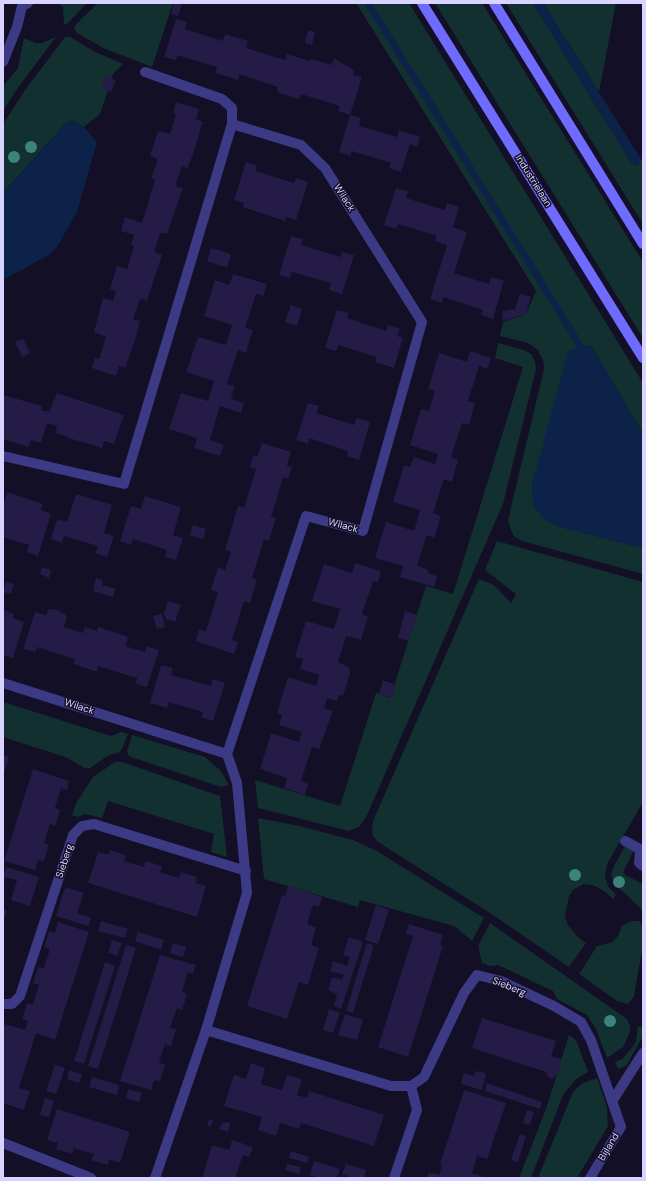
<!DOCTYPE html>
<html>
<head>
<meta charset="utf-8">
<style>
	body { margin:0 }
	#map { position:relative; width:646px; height:1181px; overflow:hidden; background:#130f26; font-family:"DM Sans",sans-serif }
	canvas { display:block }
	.frame { position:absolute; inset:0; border:4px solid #d9d4ff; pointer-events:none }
</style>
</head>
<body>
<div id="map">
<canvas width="646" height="1181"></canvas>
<div class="frame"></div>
</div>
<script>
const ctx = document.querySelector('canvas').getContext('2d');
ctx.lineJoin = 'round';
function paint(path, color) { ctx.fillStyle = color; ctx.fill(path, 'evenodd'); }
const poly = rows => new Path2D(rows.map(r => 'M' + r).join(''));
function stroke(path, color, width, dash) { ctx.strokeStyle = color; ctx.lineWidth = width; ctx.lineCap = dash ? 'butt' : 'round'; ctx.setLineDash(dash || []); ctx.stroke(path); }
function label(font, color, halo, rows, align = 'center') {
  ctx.font = font + ' "DM Sans",sans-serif'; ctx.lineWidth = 3; ctx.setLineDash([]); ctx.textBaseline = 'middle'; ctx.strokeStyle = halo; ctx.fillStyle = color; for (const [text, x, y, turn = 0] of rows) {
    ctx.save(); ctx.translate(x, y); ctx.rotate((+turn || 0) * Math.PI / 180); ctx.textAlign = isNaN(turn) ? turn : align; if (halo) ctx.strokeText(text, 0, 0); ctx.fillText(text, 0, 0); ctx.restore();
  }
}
const green = poly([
	[59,3,87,3,66,25,64,24,63,7],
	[98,3,173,3,152,67,103,48,77,33,74,29,76,24],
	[356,3,409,3,643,383,643,434,591,345,542,517,557,526,643,548,643,574,522,541,514,536,510,528,508,520,544,369,543,360,537,349,528,343,500,336,503,322,526,314,536,291],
	[435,3,482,3,643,262,643,338],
	[506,3,533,3,632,164,636,165,641,159,643,162,643,224],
	[543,3,616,3,599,92,576,55],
	[56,37,17,89,3,111,3,86,18,68,24,38,36,43,42,43],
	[65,37,70,37,95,52,123,64,113,74,100,114,84,127,73,121,66,123,3,193,3,124,25,90],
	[498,343,524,350,531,354,535,361,536,369,503,504,367,815,360,826,349,831,258,808,255,780,340,806,376,693,390,698,426,586,453,594,523,367,495,358],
	[497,541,643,582,643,802,607,864,605,876,608,886,616,895,613,899,604,891,593,885,583,884,573,890,569,896,565,916,568,925,579,938,586,943,569,967,490,913,378,842,373,836,372,830,373,821,479,579,494,585,511,603,516,594,485,570],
	[3,702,111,736,121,732,128,734,122,749,118,753,109,755,90,768,84,768,68,758,3,737],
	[132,735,205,757,221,771,229,785,221,787,131,757,128,755,127,751],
	[115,762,122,762,220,796,227,857,211,852,214,834,108,801,102,818,85,814,77,817,72,815,76,803,93,777],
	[258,818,299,826,353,840,377,851,484,918,472,941,454,926,360,900,358,907,264,879],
	[625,846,634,850,623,872,625,875,643,884,643,911,616,885,611,876,613,868],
	[631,921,640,921,643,928,643,945,634,996,628,1004,617,1001,579,974,597,946,613,942,619,934,622,926],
	[490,923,627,1019,630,1026,630,1032,623,1047,607,1058,596,1029,587,1015,557,999,553,991,498,965,489,966,482,963,478,946],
	[638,1026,643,1028,643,1036,626,1066,618,1069,615,1062,622,1059,631,1049,636,1042],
	[569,1035,576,1040,588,1072,576,1079,563,1095,531,1178,519,1178,546,1109],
	[597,1078,607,1107,608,1126,577,1178,538,1178,573,1092,583,1083]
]);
const water = poly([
	[533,3,543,3,641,159,638,165,632,164],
	[73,121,84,127,97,142,77,212,57,247,49,255,3,280,3,193,66,123],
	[591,345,643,434,643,548,557,526,542,517,533,505,532,485,568,351]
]);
const stream = poly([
	[368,3,586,355]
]);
const building = poly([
	[174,3,182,3,178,16,171,14],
	[176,19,187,22,185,29,223,41,225,34,238,38,248,41,246,48,285,60,287,54,310,61,311,59,332,65,334,58,354,70,353,75,362,77,350,115,338,111,340,106,301,94,299,99,288,96,277,92,278,87,239,74,238,80,215,73,217,67,196,61,178,55,176,60,164,57],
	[308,30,315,32,312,45,305,43],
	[105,76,116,80,111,92,101,89],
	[176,102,199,109,196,119,204,122,202,123,193,155,188,166,189,169,182,166,175,186,183,188,167,233,169,234,160,233,154,252,162,255,147,300,148,300,140,299,133,319,140,321,136,334,137,334,126,366,127,368,119,366,116,376,92,368,95,358,99,359,106,337,94,332,103,298,113,301,116,291,110,289,117,266,127,269,134,246,131,245,134,235,121,231,125,217,142,223,155,180,151,178,158,159,150,156,158,131,170,134,176,114,173,113],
	[350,115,361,118,359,126,397,137,399,130,420,137,417,147,410,144,401,172,389,168,391,163,352,151,350,156,339,152],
	[246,162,257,166,256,171,294,183,296,178,308,182,296,220,286,217,285,221,243,207,244,203,234,200],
	[396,188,408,191,406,198,425,204,445,210,447,203,459,207,453,227,467,232,454,273,489,284,491,277,504,281,493,319,481,315,483,310,462,303,443,297,442,303,430,299,447,245,435,241,437,236,398,224,396,229,384,225],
	[291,236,303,239,301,245,341,257,342,252,354,255,342,294,329,290,331,283,292,272,290,278,279,275],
	[211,248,231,254,227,268,207,261],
	[233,274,267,284,263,296,256,294,245,328,253,330,249,342,246,353,238,350,227,384,235,386,231,399,244,403,241,413,220,406,210,440,224,445,220,456,194,448,197,438,169,429,181,393,208,401,214,381,186,372,198,337,226,345,232,325,204,316,215,280,229,285],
	[520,294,531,297,526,314,503,321,502,311,515,309],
	[291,305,302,309,297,326,285,322],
	[337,310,349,313,347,318,386,331,388,325,400,329,397,336,403,338,394,368,375,362,376,357,338,345,336,351,325,348],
	[23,338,30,353,22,357,15,342],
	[470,351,491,358,487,369,479,366,468,401,475,403,469,425,462,423,451,457,458,460,452,482,444,479,433,513,441,516,434,538,427,535,417,565,428,570,429,574,437,576,434,587,400,577,403,566,375,558,386,522,414,531,420,510,393,502,404,465,410,467,414,457,435,464,438,454,410,445,421,409,429,411,435,391,428,389,439,353,467,362],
	[57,393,124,415,114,444,104,441,102,449,100,448,100,447,68,438,68,437,55,433,57,426,47,423,41,443,31,440,28,447,3,439,3,395,42,406,41,410,49,412],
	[308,403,319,406,316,413,354,425,357,418,370,422,359,460,347,456,348,451,309,438,308,444,296,440],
	[262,443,291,452,287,466,292,467,288,479,283,477,277,498,271,517,276,518,269,541,264,539,252,578,257,580,250,603,244,601,232,640,238,642,234,654,196,641,199,629,206,631,218,592,211,590,218,567,225,570,231,552,225,550,238,506,244,508,256,469,250,467,253,455,257,457],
	[7,492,43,504,41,510,51,514,38,556,27,552,29,545,3,537,3,506],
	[76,494,112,505,104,533,114,536,107,557,95,553,98,546,64,536,62,543,51,539,57,519,67,522],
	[145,496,181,507,173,535,183,538,176,560,165,557,167,550,133,539,131,545,120,541,131,506,141,509],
	[193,525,206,529,203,539,190,535],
	[355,563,381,571,378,582,373,581,362,614,368,617,361,640,346,636,338,662,348,667,350,673,343,696,339,695,337,701,327,698,324,708,333,711,319,749,312,747,301,781,308,784,305,795,284,788,287,778,260,769,271,733,299,742,302,732,279,725,282,715,277,713,288,677,316,686,319,675,300,669,303,659,295,657,306,621,334,629,340,609,312,601,324,564,352,573],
	[42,567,51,570,49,578,40,574],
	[96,578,103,580,102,585,116,589,113,597,93,591],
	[6,582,14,584,11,594,3,592],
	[168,601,181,605,175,622,166,619,164,614],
	[52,609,58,610,67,616,64,627,83,633,85,627,97,631,98,627,128,637,125,646,145,652,147,646,159,650,147,687,136,684,137,678,117,672,98,666,97,672,74,664,75,659,37,647,35,652,23,649,35,612,46,615,48,610],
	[3,610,14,614,13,618,24,622,13,658,3,655],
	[405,611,417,615,409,641,398,638],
	[162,614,165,627,157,629,153,616],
	[161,665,173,668,171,675,211,686,213,679,225,683,213,721,201,717,203,712,182,706,169,702,167,708,150,703],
	[383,680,396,685,392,698,379,694],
	[3,755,9,757,3,777],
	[33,769,69,781,67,790,61,788,55,808,60,810,55,826,50,824,44,843,49,845,44,861,38,860,35,870,4,861],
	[110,850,126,855,124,861,144,867,146,861,162,866,160,872,179,878,181,872,197,877,196,883,206,886,197,917,88,883,98,852,108,855],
	[6,867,39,877,30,906,11,900,17,880,3,877],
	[288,886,322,897,319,907,313,905,307,924,316,927,311,945,319,948,308,985,299,982,287,1019,247,1006,282,895,285,896],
	[65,887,84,893,77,913,91,918,88,926,56,916],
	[376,905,389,910,378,944,365,940],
	[3,909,7,911,3,922],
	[101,921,128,929,125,938,98,931],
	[58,922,89,932,55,1040,36,1033,19,1088,30,1091,24,1110,3,1103,3,1030,5,1024,25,1030,28,1021,22,1019,27,1003,33,1004,39,985,33,983,38,967,44,968,50,949,44,947,49,931,55,933],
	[409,924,443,935,440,945,443,946,408,1057,378,1047,413,936,406,934],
	[138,932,164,940,161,950,135,941],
	[349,937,363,942,341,1009,334,1006,337,994,328,990,332,977,342,980,344,975,330,971,333,961,347,966,350,957,343,955],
	[112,940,122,943,117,956,108,953],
	[173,943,186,947,183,957,170,953],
	[367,943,374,945,353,1013,346,1011],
	[126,945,136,948,98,1069,88,1066],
	[160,955,196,965,193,974,188,972,182,992,187,994,185,1001,182,1010,177,1008,170,1028,176,1029,171,1046,165,1044,159,1063,165,1065,160,1081,154,1080,151,1090,120,1081],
	[105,962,115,966,84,1064,74,1061],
	[329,1009,340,1013,333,1033,323,1030],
	[345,1014,363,1020,357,1040,338,1035],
	[482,1018,556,1041,551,1056,562,1059,557,1075,552,1079,549,1078,546,1072,472,1048],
	[251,1063,265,1068,261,1084,282,1090,287,1075,302,1079,297,1095,307,1098,309,1091,384,1115,374,1146,301,1123,299,1129,280,1123,276,1136,258,1130,262,1117,224,1106,234,1075,246,1079],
	[55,1065,65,1068,56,1094,46,1091],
	[69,1070,82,1074,79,1083,67,1079],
	[476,1071,486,1073,482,1090,461,1084,464,1073,474,1076],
	[92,1077,119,1085,117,1095,89,1087],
	[487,1083,542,1102,540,1109,485,1091],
	[128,1089,142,1093,139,1102,126,1098],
	[464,1090,506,1103,487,1159,477,1156,472,1173,482,1176,481,1178,427,1178,429,1172,439,1175,442,1165,440,1164],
	[45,1098,54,1101,49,1117,40,1115],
	[57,1109,130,1132,120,1163,109,1159,108,1165,91,1160,94,1154,74,1148,72,1154,56,1149,58,1143,47,1140],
	[527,1110,534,1112,530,1125,523,1123],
	[209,1119,213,1120,211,1127,207,1126],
	[226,1122,230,1123,228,1132,219,1129,221,1125],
	[520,1134,526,1136,518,1162,511,1160],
	[232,1140,253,1147,249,1157,243,1155,235,1178,202,1178,212,1145,229,1150],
	[291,1151,309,1157,307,1163,289,1158],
	[314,1161,340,1169,337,1178,319,1178,310,1175],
	[287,1164,301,1167,299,1174,285,1170],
	[346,1164,366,1170,364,1178,354,1178,342,1174]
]);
const street = poly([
	[3,62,17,27,22,6,28,3],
	[3,456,124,484,232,124,232,108,222,99,145,72],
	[3,683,227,754,306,516,363,531,422,322,325,168,301,145,232,124],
	[625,841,640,849,639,863,643,866],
	[3,1004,12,1004,20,996,73,835,82,826,94,824,246,871],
	[206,1030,391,1086,411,1086],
	[613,1100,643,1053],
	[3,1143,91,1178],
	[155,1178,206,1030,247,893,237,783,227,754],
	[394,1178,417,1110,411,1086,424,1077,464,993,477,975,501,981,554,1006,581,1022,591,1040,621,1127,590,1178]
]);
const secondary = poly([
	[422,3,643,358],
	[494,3,643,244]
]);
const trees = [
	[31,147],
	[14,157],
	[575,875],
	[619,882],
	[610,1021]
];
const streetNames = [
	["Industrielaan",533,181,58],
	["Wilack",344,198,57],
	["Wilack",343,526,15],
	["Wilack",79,707,18],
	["Sieberg",65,861,-72],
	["Sieberg",509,987,22],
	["Bijland",609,1147,-59]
];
paint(green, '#12302f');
paint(water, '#0c2248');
stroke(stream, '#0c2248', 7);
paint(building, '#241b47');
stroke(street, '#3d3a85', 10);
stroke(secondary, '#6f6bff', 10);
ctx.fillStyle = '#3d827b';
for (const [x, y] of trees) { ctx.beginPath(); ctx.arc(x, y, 6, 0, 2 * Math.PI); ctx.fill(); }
label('10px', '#d9d4ff', '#130f26', streetNames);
</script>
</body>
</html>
